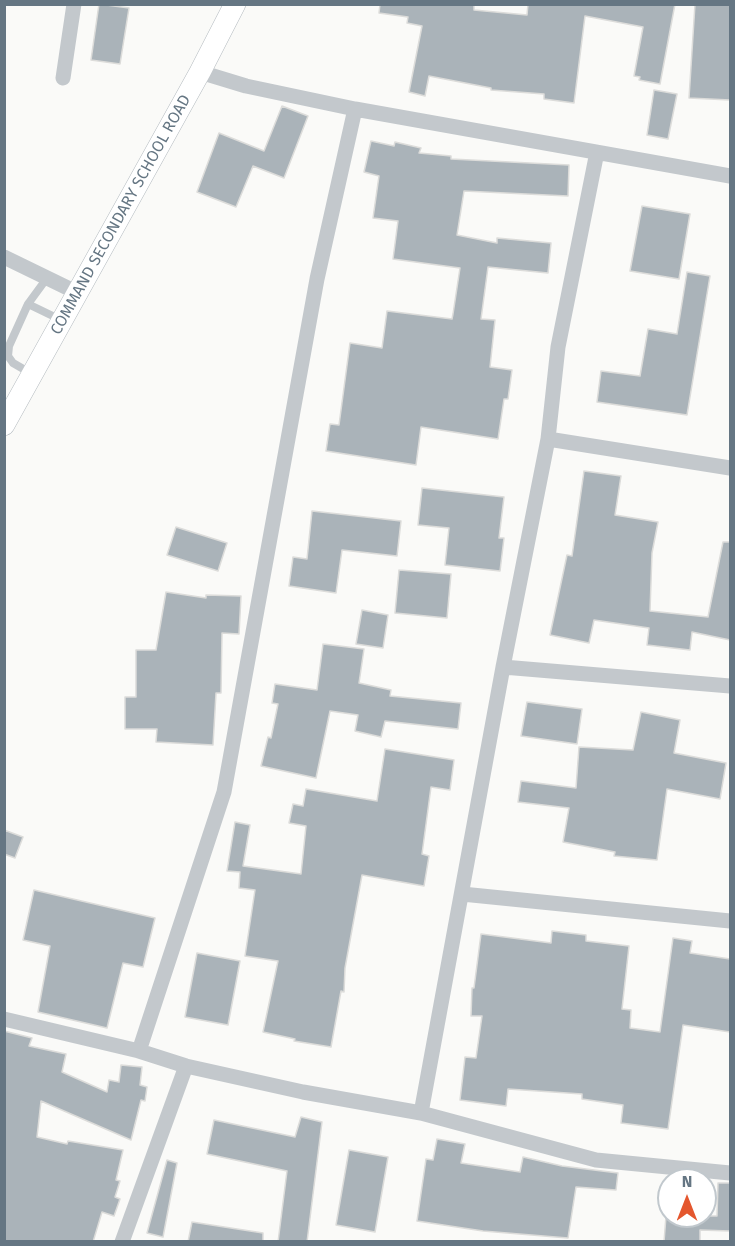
<!DOCTYPE html>
<html>
<head>
<meta charset="utf-8">
<style>
	body { margin:0 }
	#map { position:relative; width:735px; height:1246px; overflow:hidden; background:#fafaf8; font-family:"Fira Sans",sans-serif }
	canvas { display:block }
	.frame { position:absolute; inset:0; border:6px solid #657683; pointer-events:none }
	.north { position:absolute; left:657px; top:1168px; width:60px; height:60px; box-sizing:border-box; background:#fff; border:2px solid #c1c8cd; border-radius:50%; rotate:0deg; font-size:16px; font-weight:700; line-height:24px; text-align:center; color:#657683 }
	.north::after { content:''; display:block; margin:auto; width:21px; height:27px; background:#e4572e; clip-path:polygon(50% 0,100% 100%,50% 72%,0 100%) }
</style>
</head>
<body>
<div id="map">
<canvas width="735" height="1246"></canvas>
<div class="frame"></div>
<div class="north">N</div>
</div>
<script>
const ctx = document.querySelector('canvas').getContext('2d');
ctx.lineJoin = 'round';
function paint(path, color) { ctx.fillStyle = color; ctx.fill(path, 'evenodd'); }
const poly = rows => new Path2D(rows.map(r => 'M' + r).join(''));
function stroke(path, color, width, dash) { ctx.strokeStyle = color; ctx.lineWidth = width; ctx.lineCap = dash ? 'butt' : 'round'; ctx.setLineDash(dash || []); ctx.stroke(path); }
function label(font, color, halo, rows, align = 'center') {
  ctx.font = font + ' "Fira Sans",sans-serif'; ctx.lineWidth = 6; ctx.setLineDash([]); ctx.textBaseline = 'middle'; ctx.strokeStyle = halo; ctx.fillStyle = color; for (const [text, x, y, turn = 0] of rows) {
    ctx.save(); ctx.translate(x, y); ctx.rotate((+turn || 0) * Math.PI / 180); ctx.textAlign = isNaN(turn) ? turn : align; if (halo) ctx.strokeText(text, 0, 0); ctx.fillText(text, 0, 0); ctx.restore();
  }
}
const building = poly([
	[99,4,129,8,120,64,91,60,99,4],
	[380,4,474,4,474,10,527,15,528,4,675,4,660,84,639,80,640,77,634,76,643,27,585,16,574,103,544,99,544,94,491,90,491,88,429,76,425,96,409,92,422,26,407,23,408,17,379,13,380,4],
	[695,4,730,4,730,100,689,98,695,4],
	[654,90,677,94,668,139,647,135,654,90],
	[282,106,308,116,284,178,253,166,236,207,197,192,219,133,264,151,282,106],
	[371,141,394,146,395,142,421,148,419,153,451,156,451,159,569,165,568,196,464,191,457,235,497,243,497,238,551,243,548,273,488,267,481,319,495,320,490,367,512,370,508,399,504,399,498,439,421,427,416,465,326,451,330,424,339,425,350,343,382,348,387,311,452,319,453,314,460,268,393,259,398,221,373,218,379,176,364,172,371,141],
	[642,206,690,214,679,279,630,271,642,206],
	[687,272,710,276,687,415,597,402,601,371,640,376,648,329,677,334,687,272],
	[584,471,621,476,615,515,658,522,652,553,650,611,708,617,723,542,730,542,730,640,692,632,690,650,647,645,649,628,594,620,589,643,550,635,567,555,572,556,584,471],
	[422,488,504,497,499,538,504,538,500,571,445,565,449,528,418,525,422,488],
	[312,511,401,521,397,556,342,550,336,593,289,586,293,557,307,559,312,511],
	[176,527,227,543,218,571,167,555,176,527],
	[399,570,451,574,447,618,395,613,399,570],
	[166,592,206,598,206,595,241,596,239,634,222,633,221,693,216,693,213,745,156,742,157,729,125,729,125,697,136,697,136,650,156,650,166,592],
	[362,610,388,615,383,648,356,644,362,610],
	[323,644,364,649,359,683,391,690,390,696,461,703,458,729,385,721,381,737,355,731,358,715,330,711,316,778,261,766,268,737,271,738,278,704,272,703,275,684,317,690,323,644],
	[527,702,582,709,577,744,521,736,527,702],
	[641,712,680,720,674,753,726,763,720,799,667,789,657,860,614,856,615,852,563,842,569,808,518,802,521,781,576,788,579,747,633,750,641,712],
	[385,749,454,760,450,790,431,787,422,854,429,856,424,886,362,875,345,968,344,992,341,991,331,1047,294,1041,295,1039,263,1032,278,961,245,956,255,890,239,888,240,872,227,871,235,822,250,825,243,866,301,874,306,826,289,823,293,804,303,806,306,789,377,801,385,749],
	[4,830,23,837,15,858,4,854,4,830],
	[34,890,155,918,143,967,123,963,107,1028,38,1012,50,946,23,940,34,890],
	[552,931,586,935,586,941,629,946,622,1009,631,1010,630,1028,660,1032,673,938,692,941,690,953,730,959,730,1032,683,1025,668,1129,621,1123,623,1105,582,1099,582,1094,508,1089,506,1106,460,1100,465,1057,476,1058,482,1016,471,1016,472,988,474,988,481,934,551,943,552,931],
	[197,953,240,961,228,1025,185,1017,197,953],
	[4,1031,32,1038,29,1046,66,1054,62,1072,107,1092,109,1080,119,1082,121,1065,142,1067,140,1085,147,1087,145,1101,141,1100,131,1140,41,1101,37,1137,67,1144,68,1141,123,1150,116,1180,120,1181,115,1197,120,1199,114,1216,102,1212,93,1242,4,1242,4,1031],
	[301,1117,322,1122,307,1242,278,1242,287,1171,207,1154,214,1120,295,1137,301,1117],
	[437,1139,465,1144,461,1163,520,1172,523,1157,562,1166,618,1173,616,1190,576,1187,568,1238,483,1231,417,1221,426,1159,433,1160,437,1139],
	[349,1150,388,1157,375,1232,336,1225,349,1150],
	[167,1160,177,1163,163,1237,147,1233,167,1160],
	[718,1183,730,1183,730,1231,700,1230,700,1242,664,1242,666,1216,717,1216,718,1183],
	[192,1222,263,1233,263,1242,188,1242,192,1222]
]);
const service = poly([
	[28,304,59,319],
	[32,374,13,363,8,356,9,346,28,304,47,278]
]);
const minor = poly([
	[200,72,246,86,355,109,730,176],
	[63,78,74,4],
	[4,257,78,293],
	[548,439,730,468],
	[503,667,730,686],
	[462,894,730,921],
	[4,1019,139,1051,186,1066,303,1092,421,1113,596,1160,730,1173],
	[139,1051,224,792,317,279,355,109],
	[421,1113,503,667,548,439,558,347,597,152],
	[122,1242,186,1066]
]);
const secondary = poly([
	[4,425,200,72,235,4]
]);
const streetNames = [
	["COMMAND SECONDARY SCHOOL ROAD",121,215,-61]
];
paint(building, '#aab3b9');
stroke(building, '#dcdcda', 1.5);
stroke(secondary, '#b3babf', 22);
stroke(service, '#c3c8cc', 8);
stroke(minor, '#c3c8cc', 15);
stroke(secondary, '#fff', 21);
label('16px', '#657683', '#fff', streetNames);
</script>
</body>
</html>
